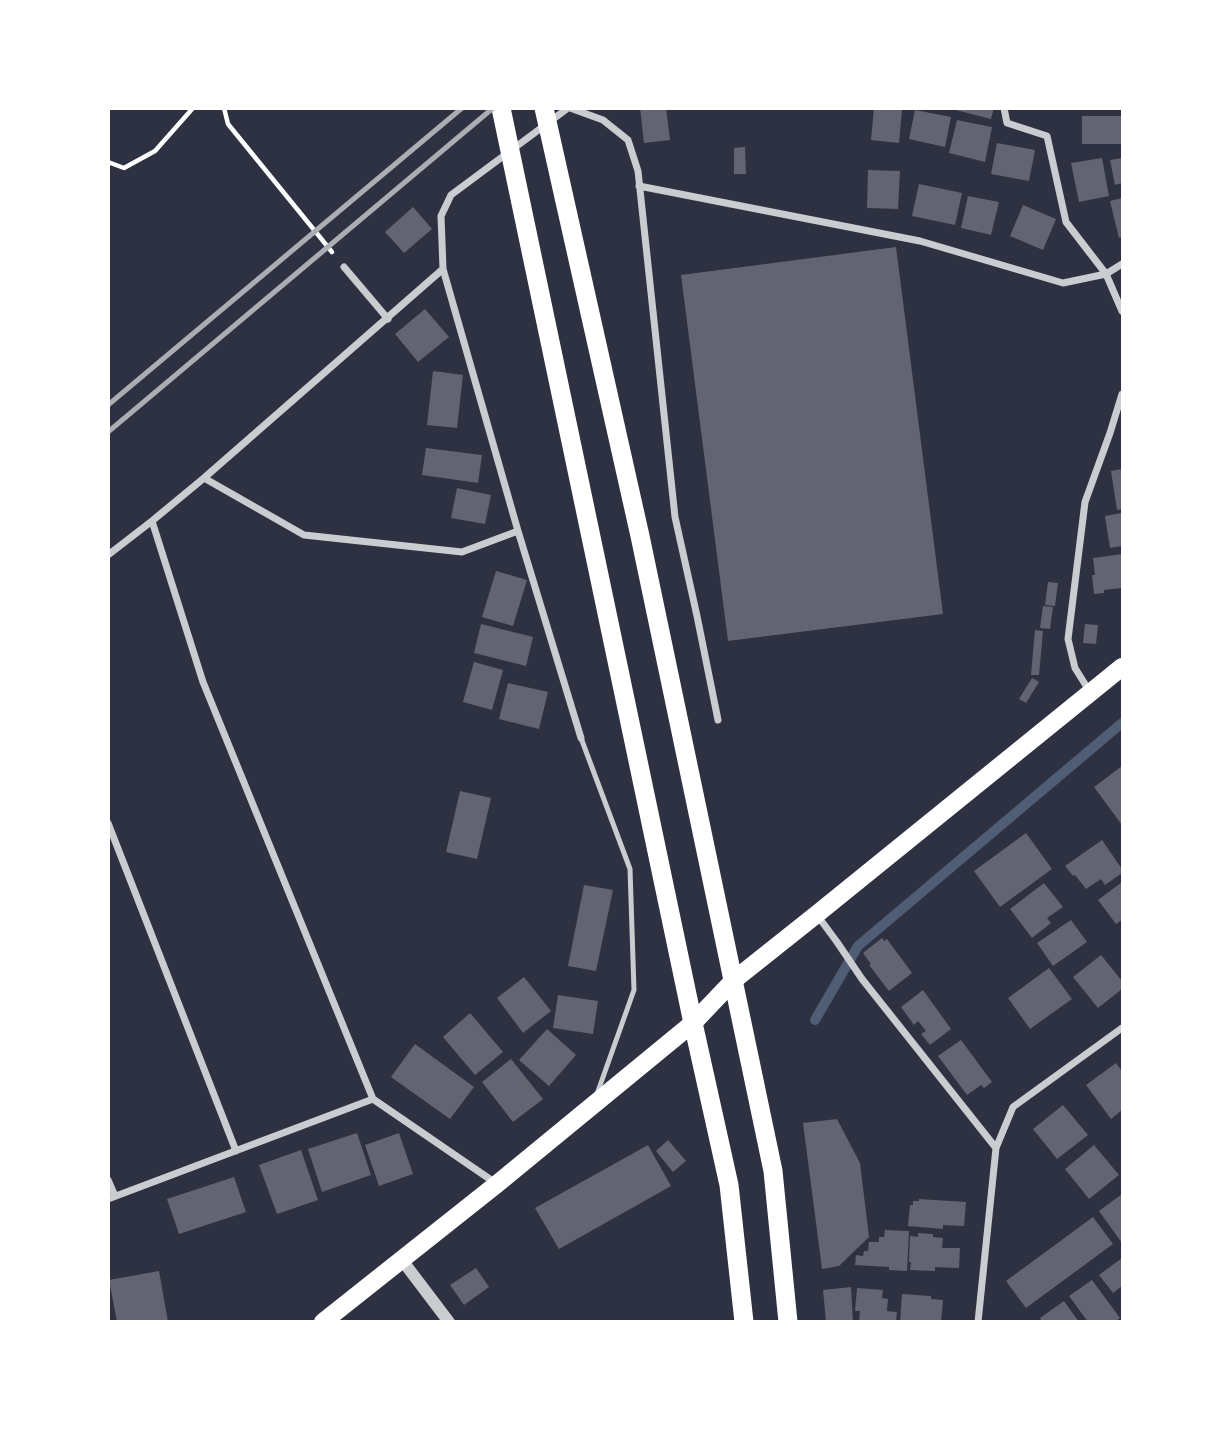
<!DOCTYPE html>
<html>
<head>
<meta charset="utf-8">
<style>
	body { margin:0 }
	#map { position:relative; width:1231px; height:1430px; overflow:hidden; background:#2d3142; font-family:"Golos Text",sans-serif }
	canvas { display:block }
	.frame { position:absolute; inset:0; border:110px solid #fff; pointer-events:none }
</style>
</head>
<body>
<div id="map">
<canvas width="1231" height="1430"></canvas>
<div class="frame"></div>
</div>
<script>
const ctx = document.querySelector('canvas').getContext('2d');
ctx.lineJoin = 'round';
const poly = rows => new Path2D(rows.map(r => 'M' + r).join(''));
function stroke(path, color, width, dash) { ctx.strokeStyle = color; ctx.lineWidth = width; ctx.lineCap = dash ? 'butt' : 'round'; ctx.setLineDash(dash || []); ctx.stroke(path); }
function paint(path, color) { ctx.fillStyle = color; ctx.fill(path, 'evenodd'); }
const stream = poly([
	[815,1020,858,946,1122,723]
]);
const building = poly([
	[640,108,666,108,670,140,644,143],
	[874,108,902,110,899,143,871,140],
	[948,108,994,108,991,119],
	[915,110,951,117,945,147,909,139],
	[1082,116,1122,116,1122,144,1082,144],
	[957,120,992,127,985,162,949,153],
	[997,143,1035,150,1029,181,991,174],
	[745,147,746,174,734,174,734,148],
	[1102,158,1109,196,1079,202,1071,163],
	[1122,158,1122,183,1115,185,1110,160],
	[868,170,900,171,898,209,867,208],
	[919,184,962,193,955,225,912,216],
	[968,196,999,202,991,235,961,228],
	[1122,198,1122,237,1119,238,1110,201],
	[1023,205,1056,219,1043,250,1010,236],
	[413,207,432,229,404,253,385,232],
	[896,247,943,614,728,641,681,275],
	[425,309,449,337,418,362,395,334],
	[433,371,463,375,457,428,427,425],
	[426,448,482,455,478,483,422,475],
	[1122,469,1122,509,1117,510,1111,471],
	[457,488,491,495,485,524,451,518],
	[1122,513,1122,546,1110,548,1105,516],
	[1122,554,1121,588,1104,590,1104,593,1094,594,1092,575,1095,575,1093,558],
	[496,571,527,580,513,626,482,617],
	[1048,582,1058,583,1055,606,1045,605],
	[1043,606,1053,607,1050,629,1040,628],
	[481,624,533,637,526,666,474,653],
	[1085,624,1098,625,1096,644,1083,643],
	[1035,630,1043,631,1039,675,1031,675],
	[474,662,503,670,492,710,463,702],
	[1032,678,1039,682,1026,703,1019,699],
	[508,683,548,692,539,729,499,719],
	[1122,766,1122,825,1094,787],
	[460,791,491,798,477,859,446,852],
	[1026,833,1052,869,1000,907,974,871],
	[1102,840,1122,869,1122,873,1105,885,1101,879,1086,889,1075,875,1073,876,1065,866],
	[1122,882,1122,920,1116,924,1098,900],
	[1044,883,1063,907,1047,918,1051,923,1032,938,1010,909],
	[584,885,613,890,596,971,568,966],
	[1071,920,1087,942,1053,966,1037,943],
	[882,938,884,941,887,939,912,973,889,991,869,965,871,964,863,953],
	[1101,955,1122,981,1122,989,1098,1008,1073,977],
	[1049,968,1072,999,1030,1029,1008,998],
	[524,977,551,1011,523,1033,497,998],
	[923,990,951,1029,930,1045,921,1034,926,1031,918,1021,914,1025,901,1007],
	[558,995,598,1001,593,1034,553,1028],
	[470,1013,503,1052,475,1075,443,1037],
	[547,1029,576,1055,549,1086,519,1060],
	[961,1040,992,1082,984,1088,981,1085,967,1095,938,1056],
	[415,1044,474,1087,450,1119,391,1077],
	[511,1059,543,1099,513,1122,482,1082],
	[1116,1063,1122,1071,1122,1110,1111,1119,1086,1085],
	[1063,1105,1088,1135,1057,1159,1033,1129],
	[837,1119,860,1163,869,1237,839,1266,822,1269,803,1123],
	[357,1133,371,1175,322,1192,308,1149],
	[399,1133,413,1174,379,1186,365,1145],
	[668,1140,686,1161,673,1172,656,1151],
	[648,1145,671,1186,559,1249,535,1208],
	[1094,1145,1119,1175,1089,1199,1065,1169],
	[301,1150,318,1200,277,1214,259,1165],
	[234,1177,246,1212,179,1234,167,1199],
	[1122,1194,1122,1243,1099,1211],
	[919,1199,966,1202,964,1226,943,1225,943,1229,908,1226,910,1205,913,1205,913,1201,919,1201],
	[1093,1217,1113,1244,1026,1308,1006,1281],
	[885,1230,909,1231,907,1271,889,1270,889,1267,855,1265,856,1255,863,1256,864,1251,868,1251,869,1242,879,1242,879,1237,884,1237],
	[918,1233,933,1234,933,1237,943,1238,942,1248,960,1248,959,1268,935,1267,935,1271,910,1270,911,1262,909,1262,910,1236,918,1237],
	[1122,1258,1122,1286,1113,1293,1099,1275],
	[476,1268,489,1287,464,1305,450,1285],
	[159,1271,168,1322,117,1322,109,1280],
	[1092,1280,1120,1318,1114,1322,1088,1322,1069,1296],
	[851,1287,853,1322,826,1322,823,1290],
	[857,1288,883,1290,882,1298,888,1299,887,1311,897,1312,896,1322,859,1322,860,1311,855,1311],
	[902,1294,931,1296,931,1299,943,1300,941,1322,900,1322],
	[1064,1301,1079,1322,1042,1322,1040,1318]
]);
const path = poly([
	[224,108,228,124,332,252],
	[108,162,124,168,155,151,193,108]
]);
const service = poly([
	[581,738,630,869,634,990,597,1094]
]);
const minor = poly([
	[570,108,603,120,628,140,638,171,675,517,697,616,718,720],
	[1004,108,1007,123,1047,136,1066,222,1106,274,1122,311],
	[639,186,920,241,1063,283,1106,274,1122,264],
	[344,267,388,319],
	[443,269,441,216,451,195,568,108],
	[204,478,304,535,462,552,518,531],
	[152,521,204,478,443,269,518,531,581,738],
	[108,555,152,521,203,682,373,1099,497,1184],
	[1090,692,1075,668,1068,639,1085,502,1110,433,1122,394],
	[108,823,236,1151],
	[817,915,837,942,862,979,996,1148],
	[108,1180,115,1196],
	[108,1199,373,1099],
	[978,1322,996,1148,1013,1107,1122,1028]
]);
const tertiary = poly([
	[402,1260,449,1322]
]);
const primary = poly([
	[323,1322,497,1184,693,1023,734,980,817,914,1122,667]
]);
const trunk = poly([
	[501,108,693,1023,729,1185,744,1322],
	[544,108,640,536,773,1171,788,1322]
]);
const rail = poly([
	[108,405,462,108],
	[108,432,493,108]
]);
stroke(stream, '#4f5d75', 10);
paint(building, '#626471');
stroke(path, '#fff', 4.5);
stroke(service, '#caccd0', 5);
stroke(minor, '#caccd0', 7);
stroke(tertiary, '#caccd0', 12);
stroke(primary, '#fff', 18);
stroke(trunk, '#fff', 19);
stroke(rail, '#abadb3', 5);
</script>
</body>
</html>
